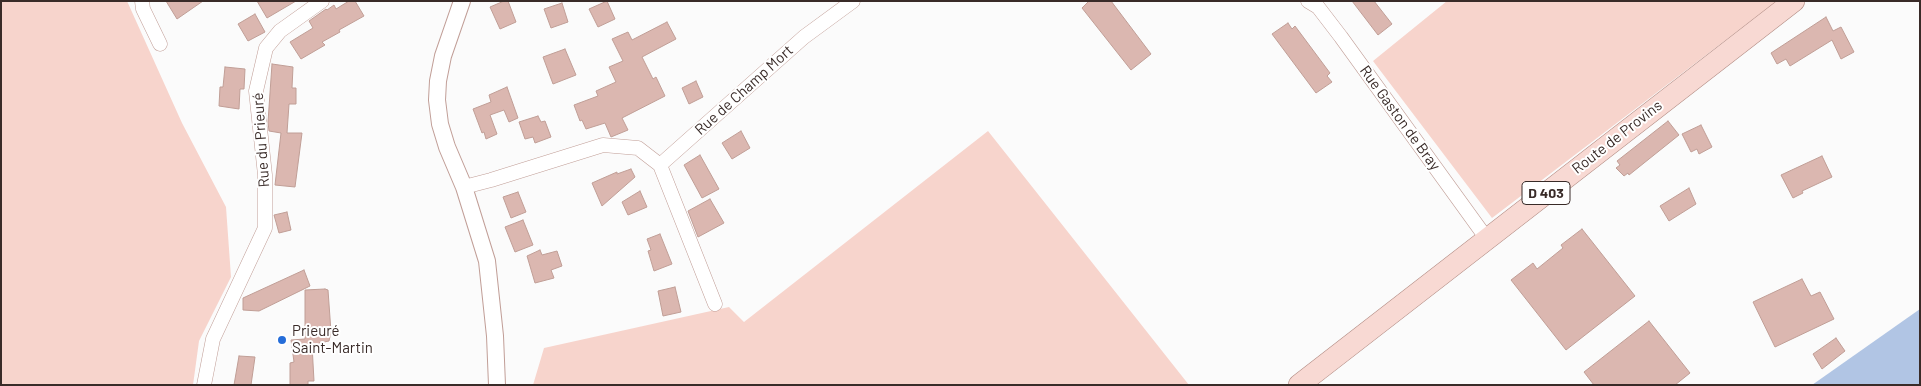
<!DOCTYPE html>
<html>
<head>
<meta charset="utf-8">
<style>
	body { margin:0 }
	#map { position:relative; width:1921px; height:386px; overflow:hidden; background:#fbfbfb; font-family:Barlow,sans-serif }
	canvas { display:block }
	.frame { position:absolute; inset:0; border:2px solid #392b28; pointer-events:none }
</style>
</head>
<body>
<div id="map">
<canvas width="1921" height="386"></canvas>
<div class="frame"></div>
</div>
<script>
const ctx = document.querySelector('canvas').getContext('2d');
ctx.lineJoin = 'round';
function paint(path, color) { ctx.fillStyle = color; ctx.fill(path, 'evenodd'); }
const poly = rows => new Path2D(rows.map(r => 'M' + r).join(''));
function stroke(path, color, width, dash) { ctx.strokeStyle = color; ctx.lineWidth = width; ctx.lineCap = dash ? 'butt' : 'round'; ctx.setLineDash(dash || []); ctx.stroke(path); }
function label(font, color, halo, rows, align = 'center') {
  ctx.font = font + ' Barlow,sans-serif'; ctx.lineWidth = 4; ctx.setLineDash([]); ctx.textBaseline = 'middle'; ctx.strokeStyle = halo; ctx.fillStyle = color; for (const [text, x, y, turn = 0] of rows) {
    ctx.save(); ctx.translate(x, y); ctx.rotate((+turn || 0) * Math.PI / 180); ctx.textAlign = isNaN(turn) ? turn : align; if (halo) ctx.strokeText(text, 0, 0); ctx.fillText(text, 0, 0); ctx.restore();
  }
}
const green = poly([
	[1,1,127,1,182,123,226,207,231,277,199,341,193,385,1,385],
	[1447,1,1777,1,1492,218,1373,61],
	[988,131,1189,385,533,385,544,348,729,307,744,322]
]);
const water = poly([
	[1920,309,1920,385,1812,385]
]);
const building = poly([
	[166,1,203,1,177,19,166,1],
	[257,1,296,1,267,18,257,1],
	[349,1,355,1,364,16,339,30,340,32,322,42,325,45,301,59,290,42,313,28,309,21,326,9,327,10,334,5,336,9,349,1],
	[504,1,508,1,516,22,500,29,490,7,504,1],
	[607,1,615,19,598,27,589,9,607,1],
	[1089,1,1111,1,1151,54,1131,70,1082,8,1089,1],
	[1352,1,1374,1,1392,24,1378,35,1352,1],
	[562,3,568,22,551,28,544,9,562,3],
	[255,14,265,32,248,41,238,24,255,14],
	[1826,17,1833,31,1841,27,1854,52,1841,59,1832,40,1790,66,1786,59,1777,64,1771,53,1826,17],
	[667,22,676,39,642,57,653,79,656,77,665,96,622,118,628,130,611,137,605,123,586,129,582,120,580,121,574,105,598,96,596,91,616,82,609,67,623,61,612,39,628,32,632,40,667,22],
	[1288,23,1292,29,1295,26,1330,73,1327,76,1332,82,1316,93,1272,34,1288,23],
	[565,49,576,75,553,84,543,57,565,49],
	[272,64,293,67,292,88,296,88,296,104,289,104,287,133,302,133,295,187,275,185,281,133,269,131,268,122,272,64],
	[225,67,245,69,244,89,240,89,239,109,219,106,220,87,223,87,225,67],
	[696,81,703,97,689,104,682,88,696,81],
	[507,87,518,118,509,122,504,110,490,115,497,134,486,139,484,132,482,133,473,109,491,102,489,95,507,87],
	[538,116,541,122,545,121,551,137,535,143,533,137,525,139,519,122,538,116],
	[1668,121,1679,135,1629,175,1628,173,1624,176,1616,168,1620,165,1617,161,1668,121],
	[1701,125,1712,147,1699,154,1697,149,1691,152,1682,134,1701,125],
	[741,131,750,148,732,159,722,143,741,131],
	[700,155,719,189,702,198,684,165,700,155],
	[1822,156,1832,177,1802,191,1803,193,1793,198,1781,175,1822,156],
	[631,169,635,177,602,206,592,183,617,172,617,174,631,169],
	[1689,188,1696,204,1669,221,1660,206,1689,188],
	[640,191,647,207,628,215,622,202,640,191],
	[518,192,526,212,511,218,503,197,518,192],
	[710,199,724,223,698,237,688,211,710,199],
	[287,212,291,230,279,233,274,215,287,212],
	[523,220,533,245,515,252,505,227,523,220],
	[1582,229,1635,296,1566,350,1511,280,1533,263,1537,269,1563,248,1561,245,1582,229],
	[660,234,672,264,654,271,648,251,651,250,647,239,660,234],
	[540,250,542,255,557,251,562,266,551,270,554,278,535,283,527,256,540,250],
	[304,270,310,286,259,311,243,310,243,298,304,270],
	[1802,279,1811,296,1820,292,1834,319,1775,347,1753,302,1802,279],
	[675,287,681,312,663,316,658,291,675,287],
	[325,289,328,290,331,332,329,341,319,343,318,346,312,345,314,381,308,381,308,385,290,385,290,363,294,362,291,340,305,339,305,290,325,289],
	[1649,321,1690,373,1675,385,1594,385,1584,372,1649,321],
	[1836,338,1845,351,1822,369,1813,354,1836,338],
	[239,356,255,357,251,385,234,385,239,356]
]);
const minor = poly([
	[142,1,143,9,160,44],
	[1308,1,1318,7,1341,37,1487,239],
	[660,165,715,304],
	[464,187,491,180,603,145,638,148,660,165,804,37,853,1],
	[204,385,213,339,265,228,265,175,256,91,266,48,280,31,322,1]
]);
const tertiary = poly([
	[462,1,443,56,438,81,437,100,440,124,447,147,464,187,487,261,495,336,497,385]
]);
const primary = poly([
	[1299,385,1794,1]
]);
const markers = [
	[282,340,5,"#256dd9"]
];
const shields = [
	[1546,193,48]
];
const shieldNames = [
	["D 403",1546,193]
];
const streetNames = [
	["Rue de Champ Mort",744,90,-42],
	["Rue Gaston de Bray",1400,118,54],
	["Route de Provins",1617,137,-38],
	["Rue du Prieuré",261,140,-94]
];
const poiNames = [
	["Prieuré",292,331],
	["Saint-Martin",292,348]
];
paint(green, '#f7d4cc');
paint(water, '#b1c5e4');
paint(building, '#dbb7b0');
stroke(building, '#c09e96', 1);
stroke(minor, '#c19e97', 15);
stroke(tertiary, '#c19e97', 18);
stroke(primary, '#b28c84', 22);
stroke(minor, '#fff', 14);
stroke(tertiary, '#fff', 16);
stroke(primary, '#f8d9d3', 21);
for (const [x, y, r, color] of markers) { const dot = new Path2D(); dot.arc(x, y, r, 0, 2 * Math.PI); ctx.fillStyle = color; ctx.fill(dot); stroke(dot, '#fff', 2); }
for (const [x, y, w] of shields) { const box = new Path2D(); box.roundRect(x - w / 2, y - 11.5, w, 23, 4); ctx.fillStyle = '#fff'; ctx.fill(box); stroke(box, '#392b28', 1); }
label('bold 14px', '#392b28', null, shieldNames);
label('15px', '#392b28', '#fff', streetNames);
label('15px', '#392b28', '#fff', poiNames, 'left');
</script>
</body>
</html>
